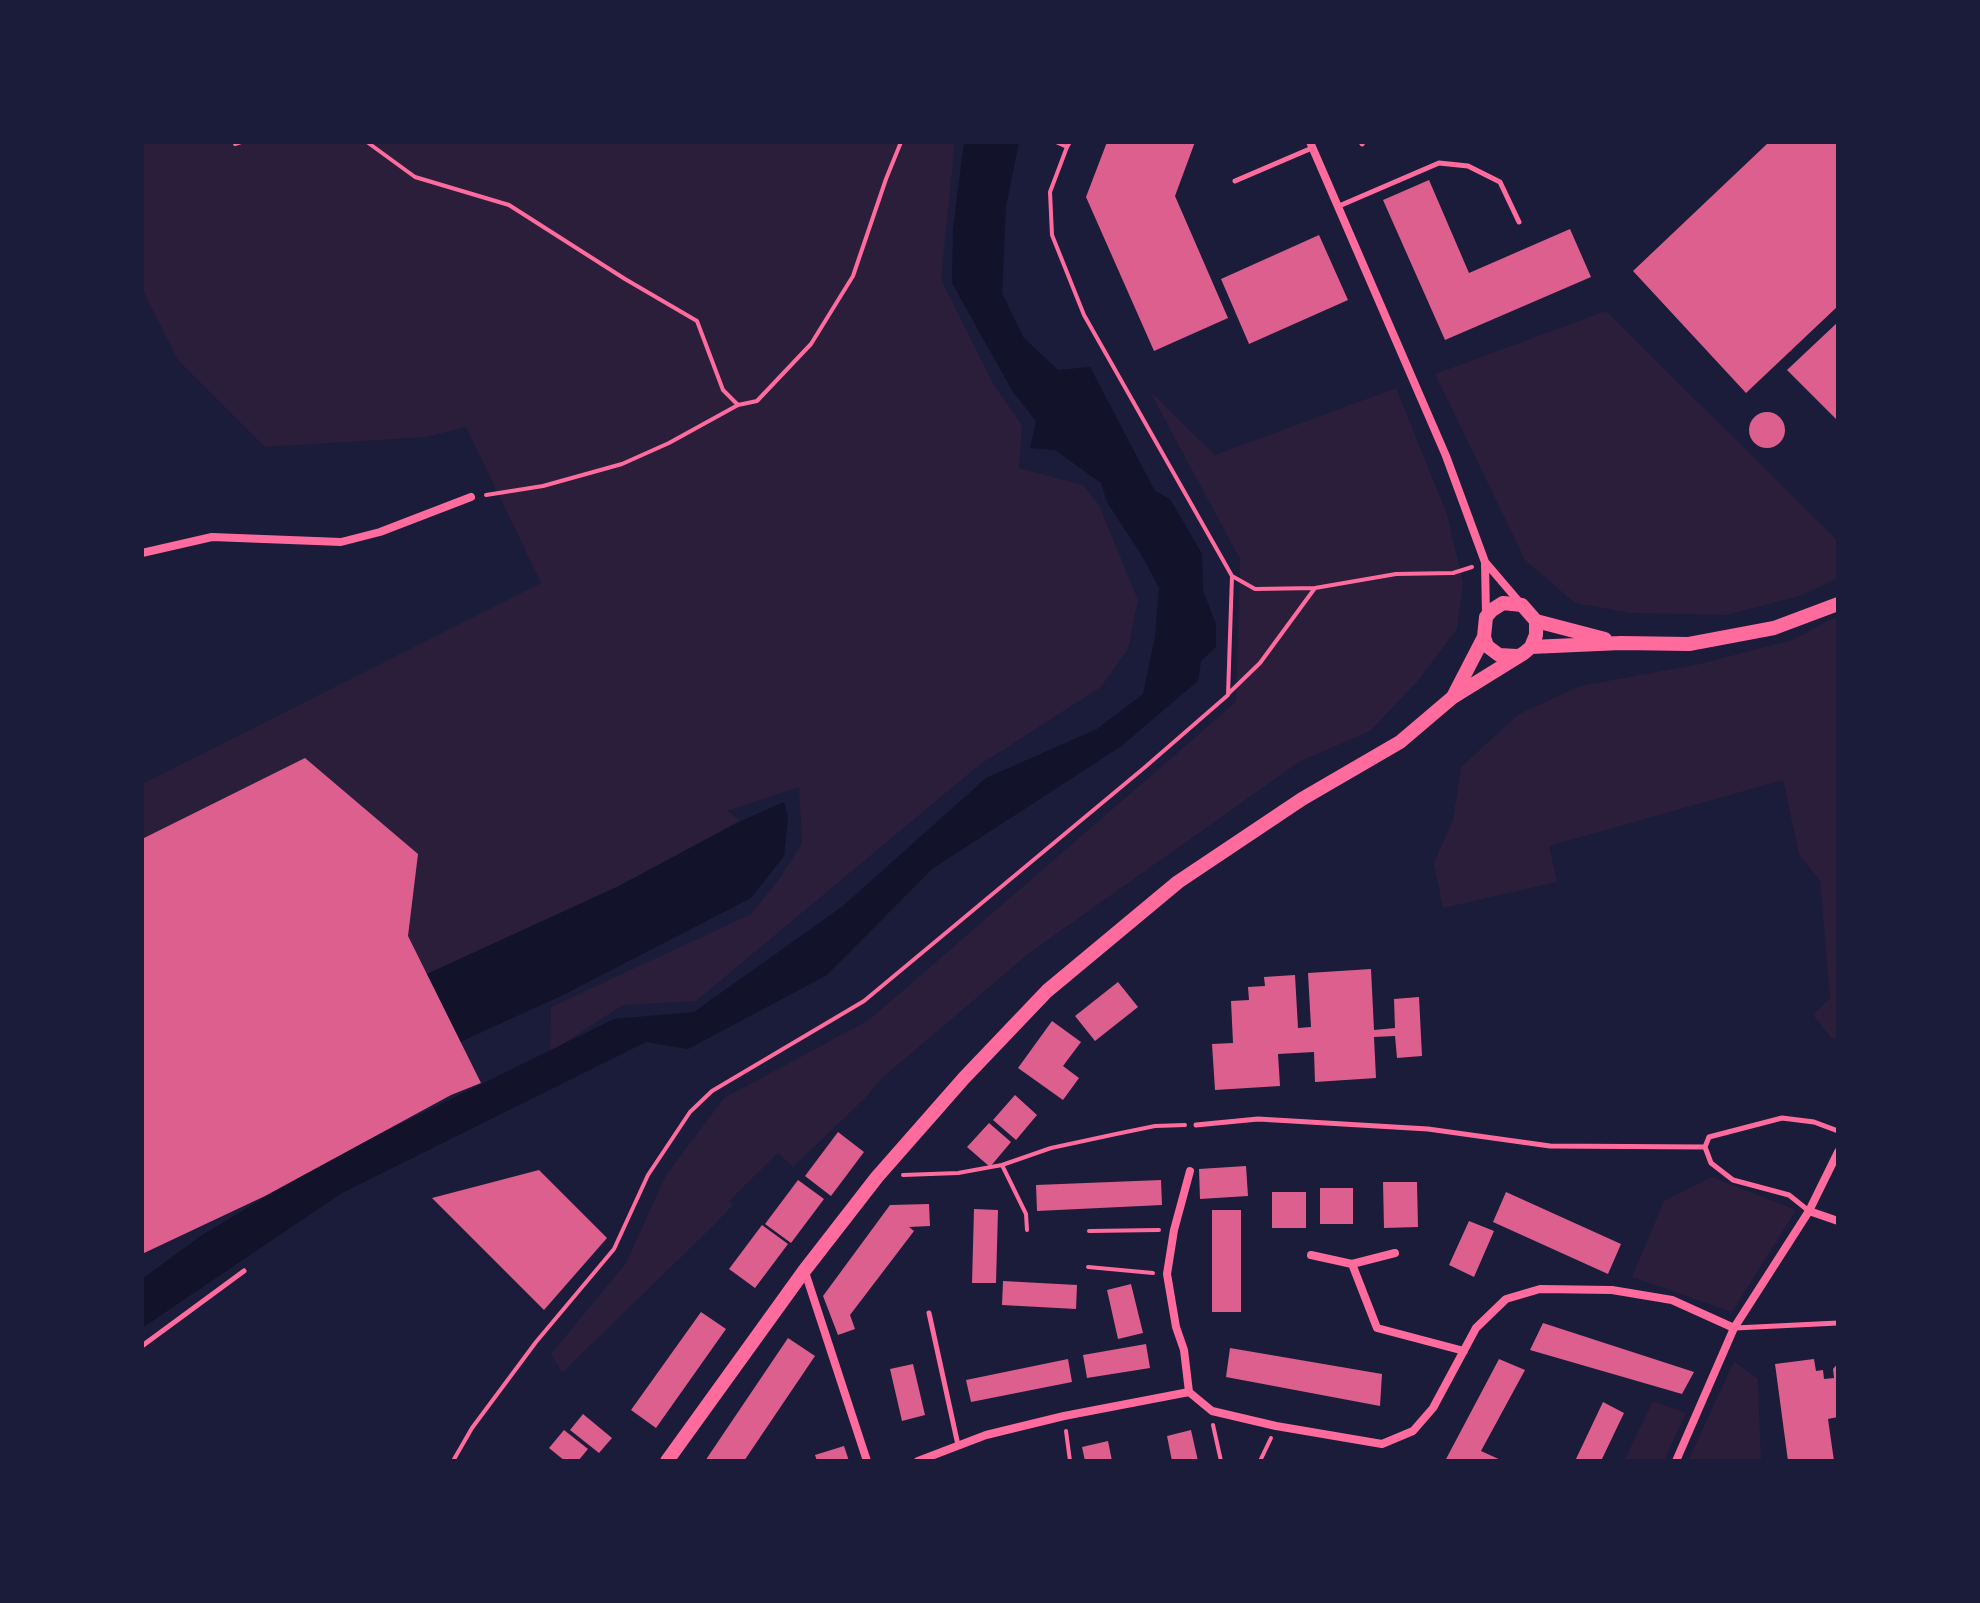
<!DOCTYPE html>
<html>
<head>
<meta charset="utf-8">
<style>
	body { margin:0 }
	#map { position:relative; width:1980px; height:1603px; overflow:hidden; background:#1b1b3a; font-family:"Public Sans",sans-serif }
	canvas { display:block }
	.frame { position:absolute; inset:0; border:144px solid #1b1b3a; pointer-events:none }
</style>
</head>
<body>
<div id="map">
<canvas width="1980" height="1603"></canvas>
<div class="frame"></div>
</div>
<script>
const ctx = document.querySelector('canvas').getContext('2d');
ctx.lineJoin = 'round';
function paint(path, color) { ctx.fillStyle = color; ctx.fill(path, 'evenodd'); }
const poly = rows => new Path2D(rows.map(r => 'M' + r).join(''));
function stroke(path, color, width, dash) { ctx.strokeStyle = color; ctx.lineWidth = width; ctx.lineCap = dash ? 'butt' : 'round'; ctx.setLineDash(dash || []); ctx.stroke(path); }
const green = poly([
	[142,142,955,142,941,279,994,385,1022,425,1019,468,1083,485,1099,505,1138,600,1128,649,1101,687,978,766,696,1001,623,1005,550,1052,551,1007,751,914,780,878,802,843,799,787,727,811,741,820,619,886,427,974,398,984,142,885,142,784,541,583,466,427,426,437,265,447,178,360,142,289],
	[1606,311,1838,541,1838,578,1800,596,1726,615,1630,613,1575,603,1525,560,1435,374],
	[1396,388,1447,514,1463,583,1457,629,1417,682,1370,731,1299,762,1028,954,881,1079,864,1099,793,1167,778,1153,729,1201,733,1205,715,1224,562,1373,551,1354,626,1263,666,1175,724,1098,869,1020,1236,702,1240,559,1149,390,1215,455],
	[1838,616,1838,1039,1831,1038,1813,1015,1830,998,1820,881,1799,854,1783,780,1549,846,1557,882,1443,908,1434,863,1453,820,1461,767,1519,714,1580,686,1700,664,1792,640],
	[1712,1177,1796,1210,1732,1312,1632,1277,1664,1201],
	[1734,1361,1758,1379,1761,1461,1688,1461],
	[1653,1401,1686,1413,1664,1461,1624,1461]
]);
const water = poly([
	[964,142,1019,142,1006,206,1002,293,1023,337,1058,370,1090,367,1155,491,1170,499,1202,554,1203,591,1216,624,1216,647,1201,661,1198,681,1120,747,932,869,827,975,688,1049,646,1042,342,1193,142,1328,142,1279,202,1235,333,1157,614,1019,694,1012,843,906,986,778,1097,729,1143,694,1155,637,1159,588,1144,559,1107,502,1101,483,1055,450,1030,448,1036,421,1013,392,952,283,953,229],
	[784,802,788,817,784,856,751,898,563,995,460,1042,427,974,619,886,741,821]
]);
const building = poly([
	[1107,142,1195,142,1175,196,1228,318,1154,351,1086,197],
	[1769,142,1838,142,1838,306,1746,393,1633,271],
	[1429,180,1469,273,1570,229,1591,277,1445,340,1383,200],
	[1319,235,1348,300,1249,344,1221,279],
	[1838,322,1838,421,1787,370],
	'1749 430a18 18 0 1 1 36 0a18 18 0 1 1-36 0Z',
	[305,758,418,854,408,936,481,1083,451,1095,265,1196,142,1254,142,839],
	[1371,969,1374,1030,1395,1028,1394,999,1419,997,1422,1056,1397,1058,1395,1036,1374,1037,1376,1078,1315,1082,1314,1052,1278,1054,1280,1086,1215,1090,1212,1044,1233,1043,1231,1001,1249,1000,1248,987,1265,986,1264,977,1295,975,1298,1028,1311,1027,1308,973],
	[1118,982,1138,1007,1095,1041,1075,1016],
	[1052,1021,1081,1042,1063,1066,1079,1078,1063,1100,1018,1068],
	[1015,1095,1037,1115,1016,1140,993,1120],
	[989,1123,1011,1142,990,1167,967,1147],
	[838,1132,864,1152,831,1196,805,1176],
	[1246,1166,1248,1196,1200,1199,1199,1169],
	[539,1170,607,1238,544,1310,432,1198],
	[798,1180,824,1199,791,1243,765,1224],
	[1161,1180,1162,1205,1037,1211,1036,1185],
	[1383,1182,1417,1182,1418,1227,1384,1228],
	[1320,1188,1353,1188,1353,1224,1320,1224],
	[1272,1192,1306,1192,1306,1228,1272,1228],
	[1506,1192,1621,1244,1608,1274,1493,1222],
	[929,1204,930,1226,909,1227,914,1231,850,1315,855,1329,838,1335,823,1296,890,1205],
	[974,1209,998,1210,996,1283,972,1283],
	[1212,1210,1241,1210,1241,1312,1212,1312],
	[1469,1221,1494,1231,1474,1277,1449,1265],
	[762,1225,788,1244,755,1288,729,1269],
	[1003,1281,1077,1285,1076,1309,1002,1305],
	[1131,1284,1143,1333,1118,1339,1107,1290],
	[701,1312,726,1329,656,1428,631,1410],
	[1543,1323,1694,1372,1682,1394,1530,1350],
	[788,1338,815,1356,744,1461,705,1461],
	[1146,1344,1150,1368,1087,1378,1083,1355],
	[1230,1348,1382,1374,1380,1406,1226,1377],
	[1068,1359,1072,1382,971,1402,966,1380],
	[1499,1359,1525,1370,1481,1451,1503,1461,1445,1461],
	[1814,1359,1816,1371,1823,1370,1824,1379,1834,1378,1833,1369,1838,1363,1838,1417,1828,1419,1834,1461,1788,1461,1775,1364],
	[913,1364,925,1415,902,1421,890,1369],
	[1603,1402,1624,1413,1601,1461,1575,1461],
	[583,1414,612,1438,599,1453,570,1430],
	[564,1430,588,1449,578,1461,565,1461,549,1448],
	[1191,1430,1198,1461,1172,1461,1167,1436],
	[1108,1441,1112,1461,1085,1461,1082,1447],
	[844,1446,849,1461,817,1461,815,1455]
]);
const path = poly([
	[367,142,415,177,509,205,625,279,697,321,723,390,738,405,757,401,811,344,853,276,886,179,901,142],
	[1056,142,1067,147,1070,142],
	[235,144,241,142],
	[486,495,543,486,622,464,669,443,738,405],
	[1232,576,1255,589,1315,588],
	[1229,693,1260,663,1315,588,1396,574,1453,573,1472,567],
	[1002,1165,1026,1214,1027,1230],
	[903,1175,958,1173,1002,1165,1051,1148,1116,1134,1155,1126,1185,1125],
	[1089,1231,1159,1230],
	[1088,1267,1153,1273],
	[1213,1425,1221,1461],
	[1066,1431,1070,1461],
	[453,1461,472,1428,536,1342,614,1249,648,1175,690,1112,712,1091,864,1001,1144,768,1228,695,1232,576,1084,315,1052,235,1050,192,1067,147],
	[1260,1461,1271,1438]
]);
const service = poly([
	[1361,142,1362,144],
	[1235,181,1312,148],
	[1339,206,1439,163,1468,166,1500,182,1519,222],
	[1196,1125,1258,1119,1428,1129,1550,1146,1705,1147],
	[1809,1211,1789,1195,1733,1180,1711,1163,1705,1147,1709,1137,1782,1118,1814,1122,1838,1131],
	[929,1313,958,1445],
	[1735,1328,1838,1323],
	[142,1346,244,1271]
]);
const minor = poly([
	[1310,142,1446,456,1485,562,1486,616],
	[142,553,212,537,341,542,380,532,471,497],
	[1486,563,1521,604],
	[1809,1211,1838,1221],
	[1311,1255,1352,1264,1395,1253],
	[1352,1264,1377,1328,1464,1351],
	[805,1272,867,1461],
	[1189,1392,1184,1350,1176,1327,1167,1274,1174,1230,1190,1171],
	[918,1461,986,1435,1064,1416,1189,1392,1212,1411,1276,1426,1382,1444,1413,1431,1433,1408,1476,1328,1506,1299,1540,1289,1612,1290,1672,1300,1734,1328],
	[1676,1461,1734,1328,1809,1211,1838,1152]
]);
const tertiary = poly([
	[1536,621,1605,639],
	[1531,647,1621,643,1689,644,1774,628,1838,604],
	[1453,697,1484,637],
	[667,1461,804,1271,877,1177,964,1078,1047,991,1178,882,1302,799,1400,742,1453,697,1524,653,1531,647,1536,635,1536,621,1522,605,1503,603,1492,610,1486,617,1484,637,1487,646,1499,655,1517,656]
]);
paint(green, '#2a1e3b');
paint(water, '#12122b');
paint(building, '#dd5f8e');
stroke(path, '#ff6b9d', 4);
stroke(service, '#ff6b9d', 5);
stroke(minor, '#ff6b9d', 8);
stroke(tertiary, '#ff6b9d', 14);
</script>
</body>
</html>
